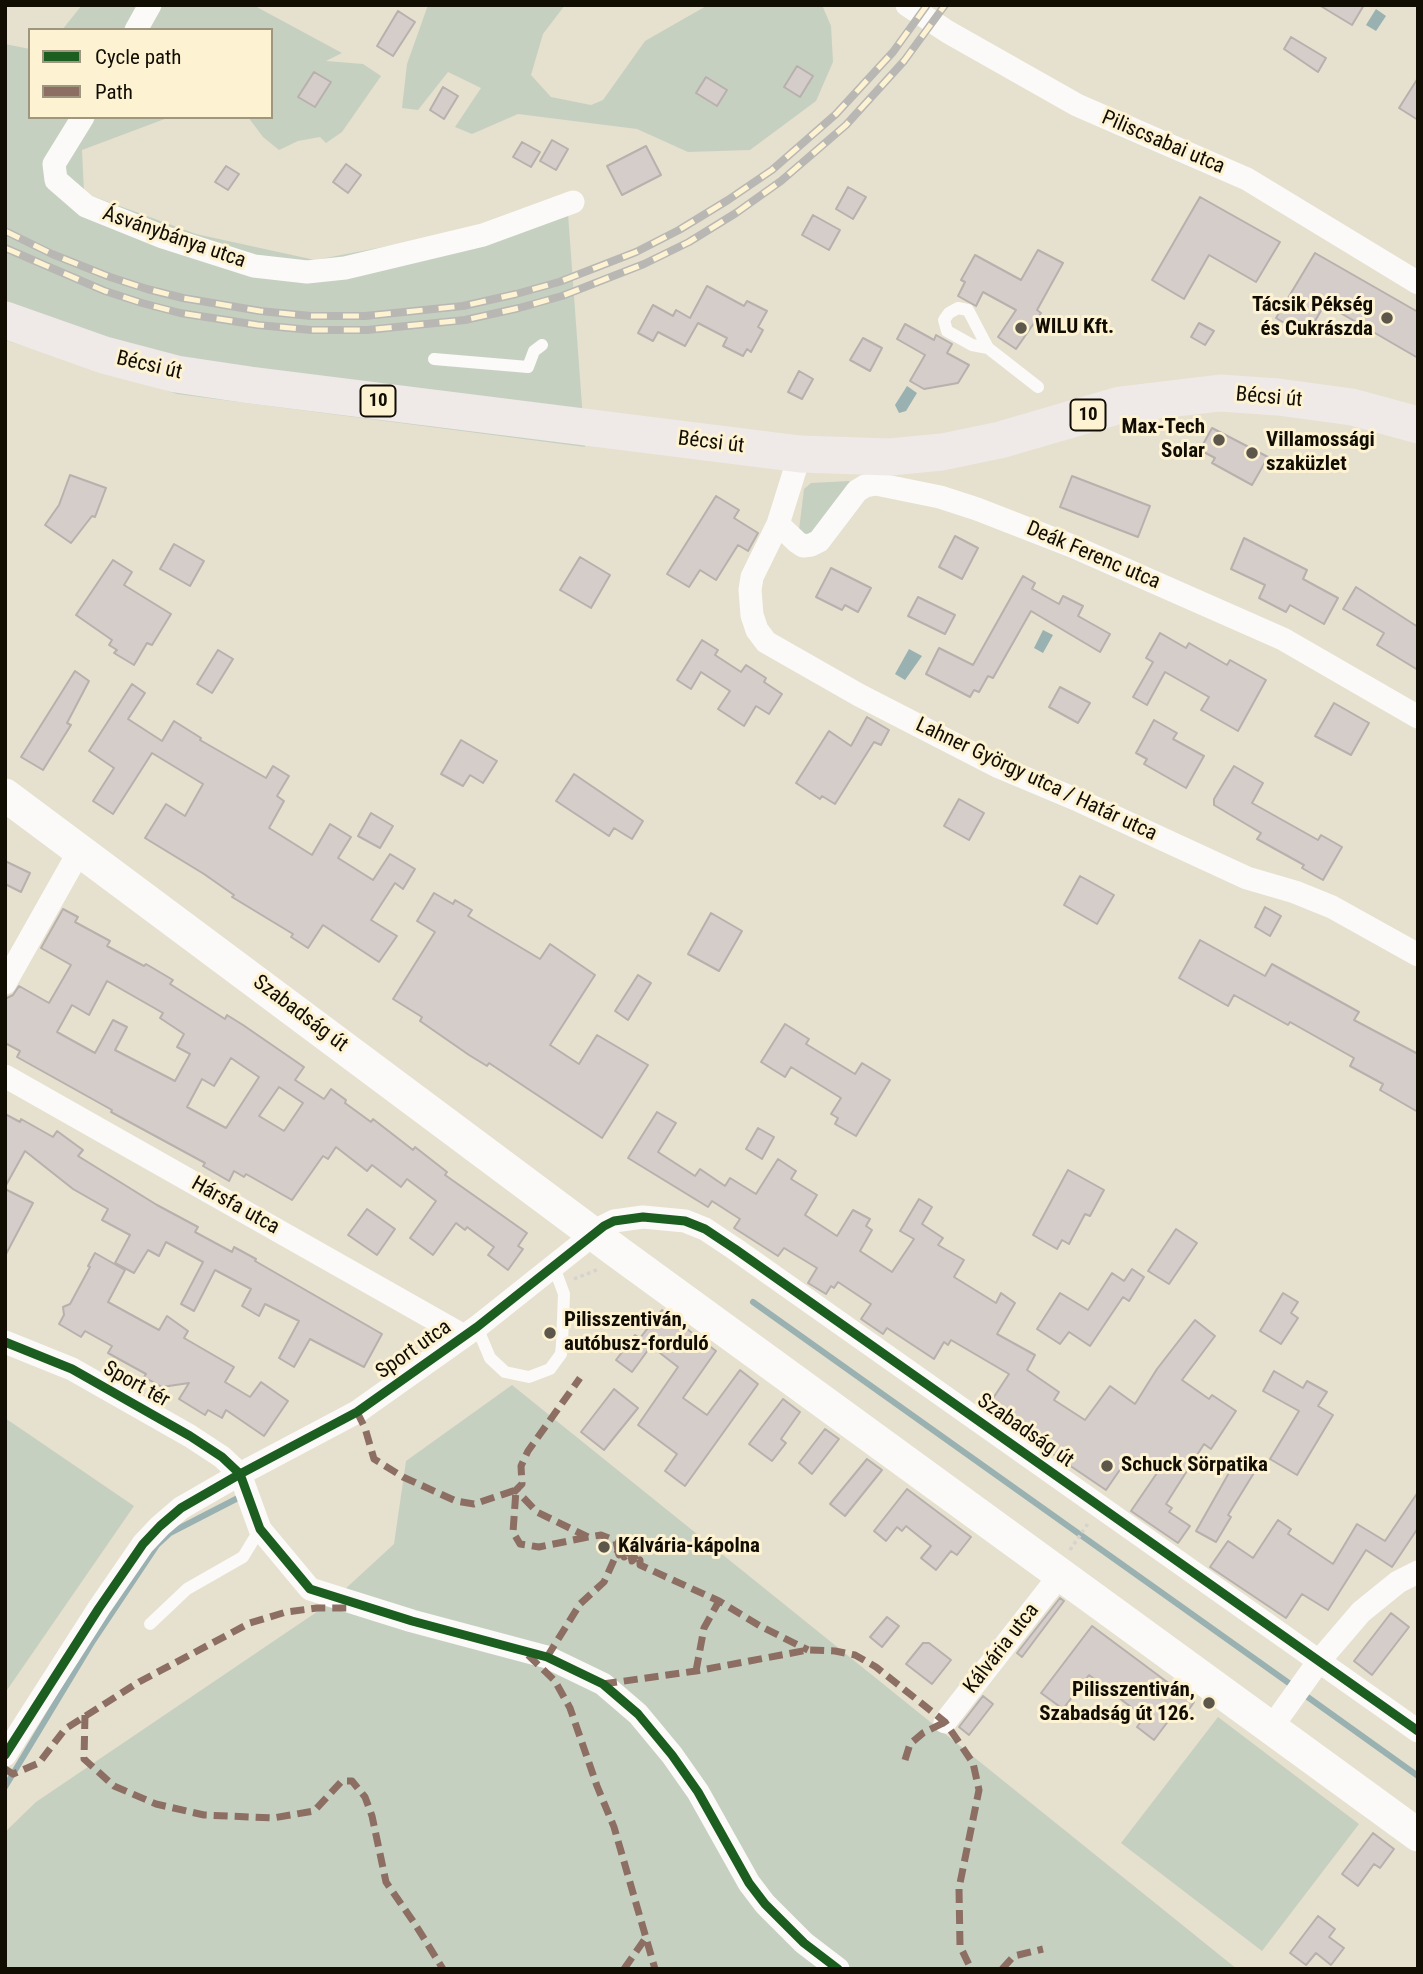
<!DOCTYPE html>
<html>
<head>
<meta charset="utf-8">
<style>
	body { margin:0 }
	#map { position:relative; width:1423px; height:1974px; overflow:hidden; background:#e6e0ce; font-family:"Roboto Condensed",sans-serif }
	canvas { display:block }
	.frame { position:absolute; inset:0; border:7px solid #110d03; pointer-events:none }
	.legend { position:absolute; left:28px; top:28px; width:245px; height:91px; box-sizing:border-box; background:#fdf2d1; border:2px solid #9f967f; margin:0; padding:9px 12px; list-style:none; font-size:21px; color:#110d03 }
	.legend li { display:flex; align-items:center; gap:14px; height:35px }
	.legend b { width:35px; border:2px solid #9f967f }
</style>
</head>
<body>
<div id="map">
<canvas width="1423" height="1974"></canvas>
<div class="frame"></div>
<ul class="legend">
<li><b style="height:9px;background:#1b5e20"></b>Cycle path</li>
<li><b style="height:9px;background:#8d6e63"></b>Path</li>
</ul>
</div>
<script>
const ctx = document.querySelector('canvas').getContext('2d');
ctx.lineJoin = 'round';
function paint(path, color) { ctx.fillStyle = color; ctx.fill(path, 'evenodd'); }
const poly = rows => new Path2D(rows.map(r => 'M' + r).join(''));
function stroke(path, color, width, dash) { ctx.strokeStyle = color; ctx.lineWidth = width; ctx.lineCap = dash ? 'butt' : 'round'; ctx.setLineDash(dash || []); ctx.stroke(path); }
function label(font, color, halo, rows, align = 'center') {
  ctx.font = font + ' "Roboto Condensed",sans-serif'; ctx.lineWidth = 6; ctx.setLineDash([]); ctx.textBaseline = 'middle'; ctx.strokeStyle = halo; ctx.fillStyle = color; for (const [text, x, y, turn = 0] of rows) {
    ctx.save(); ctx.translate(x, y); ctx.rotate((+turn || 0) * Math.PI / 180); ctx.textAlign = isNaN(turn) ? turn : align; if (halo) ctx.strokeText(text, 0, 0); ctx.fillText(text, 0, 0); ctx.restore();
  }
}
const green = poly([
	[82,5,253,5,342,53,326,61,363,64,381,76,342,132,326,143,320,137,298,141,279,150,263,137,248,117,271,117,271,30,62,30],
	[428,5,565,5,543,34,531,75,551,97,591,105,603,100,645,41,708,5,822,5,831,26,833,62,816,101,750,150,688,152,637,129,518,114,472,134,455,127,481,88,448,72,418,110,402,108,407,64],
	[5,44,30,49,30,117,170,117,82,150,84,193,196,234,315,260,451,234,567,200,585,447,177,394,5,340],
	[849,481,851,484,808,537,799,530,804,489,811,483],
	[512,1385,1237,1969,5,1969,5,1832,36,1802,330,1603,394,1544,406,1461],
	[5,1418,134,1506,5,1693],
	[1218,1717,1359,1824,1262,1951,1121,1843]
]);
const water = poly([
	[1376,9,1386,16,1376,31,1366,25],
	[907,386,917,393,906,411,899,413,895,405],
	[1043,630,1053,635,1043,653,1034,648],
	[909,649,922,656,905,680,895,674]
]);
const stream = poly([
	[753,1302,1293,1686],
	[1302,1693,1418,1776],
	[5,1787,93,1641,157,1545,170,1533,236,1499]
]);
const building = poly([
	[1319,5,1364,5,1352,25,1319,5],
	[398,11,415,22,393,56,377,46,398,11],
	[1291,37,1326,58,1318,72,1284,49,1291,37],
	[797,66,813,76,800,97,784,87,797,66],
	[314,72,331,82,315,107,298,97,314,72],
	[706,77,727,90,717,106,696,93,706,77],
	[1418,78,1418,120,1399,108,1418,78],
	[443,87,458,96,444,119,430,110,443,87],
	[552,140,568,149,556,170,540,161,552,140],
	[522,142,540,152,531,167,513,157,522,142],
	[646,146,661,175,622,195,607,166,646,146],
	[346,164,361,175,348,193,333,182,346,164],
	[226,166,239,174,228,190,215,182,226,166],
	[848,187,866,197,853,219,836,209,848,187],
	[1200,197,1280,242,1256,282,1209,255,1184,299,1152,280,1200,197],
	[813,215,840,230,829,250,802,235,813,215],
	[1038,250,1063,263,1037,310,1041,313,1016,349,998,337,1016,310,983,292,976,306,958,296,965,282,961,280,975,255,1021,280,1038,250],
	[1315,253,1418,312,1418,358,1325,304,1306,336,1276,318,1315,253],
	[707,286,744,306,747,301,767,311,758,327,763,330,751,352,747,349,743,356,723,346,727,338,698,323,685,346,658,332,653,341,638,333,653,305,673,316,676,310,690,318,707,286],
	[1199,323,1214,331,1205,345,1191,337,1199,323],
	[905,324,934,340,936,335,952,344,947,353,969,365,958,383,924,389,910,381,925,355,897,339,905,324],
	[863,338,882,348,870,371,850,360,863,338],
	[799,371,813,379,802,399,788,392,799,371],
	[1212,428,1268,457,1252,485,1212,463,1215,458,1200,450,1212,428],
	[70,475,106,488,95,517,92,516,71,543,45,525,59,505,70,475],
	[1072,476,1150,506,1138,537,1060,507,1072,476],
	[716,496,739,510,734,518,758,533,748,551,738,545,716,580,700,570,689,587,667,574,716,496],
	[955,536,978,548,962,579,939,567,955,536],
	[1244,538,1307,570,1303,579,1338,598,1324,624,1290,605,1286,612,1259,598,1265,585,1231,569,1244,538],
	[174,544,204,561,190,586,160,569,174,544],
	[580,557,610,575,591,608,560,590,580,557],
	[113,560,132,572,124,585,171,614,152,645,147,643,134,665,114,653,117,650,109,645,112,640,76,615,113,560],
	[831,568,871,588,858,612,845,605,842,610,816,597,831,568],
	[1023,576,1035,583,1032,589,1059,604,1063,596,1083,606,1078,616,1110,634,1100,652,1031,611,993,678,988,676,979,692,974,690,970,697,926,674,939,648,973,665,1023,576],
	[1356,587,1418,627,1418,670,1377,645,1384,633,1343,609,1356,587],
	[918,597,955,615,945,634,908,616,918,597],
	[1160,633,1186,648,1189,643,1227,665,1230,660,1266,680,1238,731,1201,710,1209,697,1165,672,1147,705,1133,697,1153,662,1146,658,1160,633],
	[702,640,718,650,715,655,741,672,746,665,766,678,764,682,782,694,769,714,756,706,744,726,718,709,730,691,701,672,691,689,677,680,702,640],
	[218,650,233,659,212,693,197,684,218,650],
	[75,671,89,681,67,723,71,725,43,770,21,757,75,671],
	[132,684,145,693,128,719,162,741,174,721,201,738,200,740,266,778,273,766,289,776,277,796,284,801,269,828,312,855,330,824,351,837,338,858,373,880,390,854,415,869,403,889,395,883,371,920,397,936,379,962,323,925,308,948,291,937,293,934,232,897,234,895,204,874,145,838,166,804,185,816,203,784,152,753,113,814,93,801,114,768,89,751,132,684],
	[1060,687,1090,703,1078,723,1049,707,1060,687],
	[1334,703,1369,723,1351,755,1315,736,1334,703],
	[867,717,889,730,881,745,874,742,835,804,822,796,820,799,796,783,829,731,851,746,867,717],
	[1154,720,1177,733,1173,739,1204,756,1186,788,1144,764,1147,759,1136,753,1154,720],
	[461,740,497,761,483,783,470,775,463,786,441,774,461,740],
	[1234,766,1263,783,1252,803,1318,840,1321,835,1342,847,1323,880,1302,868,1304,865,1257,839,1261,833,1214,805,1214,799,1234,766],
	[574,774,643,821,632,839,614,828,609,836,556,801,574,774],
	[959,799,984,813,969,840,944,826,959,799],
	[371,813,393,826,380,848,358,836,371,813],
	[5,861,30,873,21,892,5,884,5,861],
	[1080,876,1114,895,1097,924,1064,905,1080,876],
	[434,893,453,904,455,900,472,910,468,916,540,959,550,944,595,975,550,1045,579,1064,597,1035,648,1065,602,1138,489,1063,487,1066,469,1055,420,1021,422,1017,393,999,435,932,417,921,434,893],
	[1265,907,1281,916,1270,936,1255,927,1265,907],
	[63,909,78,917,75,922,110,941,107,946,144,966,146,964,173,980,170,984,225,1019,227,1015,243,1025,304,1067,295,1080,324,1099,331,1089,346,1100,345,1103,371,1122,373,1119,413,1150,415,1147,447,1172,445,1175,527,1233,518,1246,523,1249,508,1270,488,1255,494,1247,467,1227,465,1230,456,1223,433,1255,410,1238,436,1201,407,1179,401,1187,372,1165,367,1171,336,1147,328,1159,323,1156,292,1200,246,1174,244,1177,234,1171,229,1181,203,1166,205,1163,111,1112,112,1110,17,1057,20,1051,5,1043,5,999,13,995,19,986,49,1003,71,965,41,948,63,909],
	[107,981,163,1013,160,1018,184,1034,177,1047,190,1054,175,1081,115,1050,127,1027,113,1020,95,1053,57,1032,72,1005,89,1015,107,981],
	[231,1058,259,1077,226,1128,187,1107,202,1079,214,1086,231,1058],
	[279,1087,303,1103,284,1131,259,1116,279,1087],
	[711,913,742,931,719,971,688,954,711,913],
	[1200,940,1265,976,1272,964,1359,1012,1354,1020,1418,1054,1418,1112,1380,1090,1383,1084,1350,1066,1354,1058,1290,1022,1288,1025,1234,995,1228,1006,1179,978,1200,940],
	[638,975,651,983,628,1020,615,1011,638,975],
	[785,1024,809,1039,806,1044,855,1074,862,1063,890,1080,856,1136,835,1124,838,1118,831,1114,841,1098,791,1067,785,1077,761,1062,785,1024],
	[657,1112,676,1123,658,1152,695,1176,700,1169,725,1186,730,1178,756,1194,778,1159,796,1171,791,1179,817,1195,805,1215,837,1236,853,1210,870,1219,866,1226,872,1230,860,1251,892,1272,914,1239,900,1231,919,1199,932,1207,922,1224,943,1238,938,1245,964,1260,954,1277,996,1303,1001,1293,1015,1303,997,1334,1035,1355,1027,1370,1059,1392,1054,1400,1085,1420,1110,1386,1135,1404,1157,1369,1195,1320,1215,1336,1182,1380,1209,1399,1212,1395,1236,1411,1211,1449,1204,1444,1166,1504,1172,1508,1169,1512,1190,1526,1178,1543,1131,1511,1157,1473,1130,1455,1106,1490,986,1409,1009,1374,951,1340,948,1345,944,1342,934,1359,887,1328,883,1334,861,1319,871,1304,838,1282,834,1288,831,1286,826,1294,808,1283,817,1268,784,1248,778,1256,734,1228,740,1219,712,1201,708,1207,628,1158,657,1112],
	[5,1114,20,1122,21,1119,53,1137,57,1131,83,1150,78,1156,157,1205,198,1227,195,1232,232,1252,234,1247,256,1259,255,1261,382,1334,364,1367,310,1339,294,1367,279,1358,299,1321,265,1304,259,1316,242,1306,251,1289,215,1270,194,1311,181,1304,203,1262,166,1242,159,1256,148,1250,134,1273,115,1263,130,1235,102,1220,108,1209,73,1189,25,1151,5,1187,5,1114],
	[758,1128,774,1137,762,1159,746,1149,758,1128],
	[1068,1170,1104,1190,1090,1216,1085,1214,1069,1244,1062,1240,1057,1249,1033,1235,1068,1170],
	[5,1189,33,1203,5,1256,5,1189],
	[367,1209,395,1229,377,1255,348,1235,367,1209],
	[1176,1229,1197,1243,1169,1284,1148,1271,1176,1229],
	[95,1253,125,1270,108,1302,159,1330,167,1316,188,1331,184,1338,234,1367,225,1382,250,1397,261,1382,288,1401,264,1436,226,1410,222,1418,208,1410,205,1415,179,1399,189,1383,162,1387,144,1377,146,1374,108,1353,112,1346,85,1331,81,1337,59,1324,64,1315,63,1307,70,1304,90,1267,88,1266,95,1253],
	[1132,1269,1144,1277,1129,1301,1123,1297,1090,1346,1069,1332,1060,1344,1037,1329,1060,1293,1088,1310,1112,1273,1124,1281,1132,1269],
	[1283,1293,1298,1302,1291,1313,1298,1318,1281,1344,1260,1331,1283,1293],
	[662,1310,716,1351,683,1398,707,1415,740,1370,758,1384,685,1486,665,1471,677,1454,638,1425,678,1367,651,1346,632,1372,616,1360,635,1335,645,1342,640,1338,662,1310],
	[1274,1371,1303,1388,1307,1381,1327,1392,1318,1406,1333,1415,1297,1475,1270,1459,1299,1411,1263,1391,1274,1371],
	[614,1389,638,1408,604,1450,581,1432,614,1389],
	[783,1399,800,1412,781,1439,786,1443,772,1461,749,1444,783,1399],
	[825,1429,839,1439,812,1474,799,1463,825,1429],
	[1238,1457,1257,1468,1228,1515,1231,1517,1216,1542,1196,1531,1238,1457],
	[867,1459,882,1470,845,1516,830,1504,867,1459],
	[907,1489,971,1537,957,1555,951,1551,936,1570,921,1558,931,1546,906,1526,902,1531,897,1527,886,1541,874,1531,907,1489],
	[1418,1492,1418,1528,1392,1567,1366,1550,1328,1610,1302,1594,1286,1618,1210,1567,1228,1541,1253,1558,1278,1520,1291,1529,1288,1534,1333,1564,1357,1524,1385,1541,1418,1492],
	[1060,1598,1064,1601,1022,1657,1017,1653,1060,1598],
	[1391,1613,1409,1627,1372,1675,1354,1661,1391,1613],
	[887,1617,899,1626,882,1647,870,1637,887,1617],
	[1092,1626,1194,1702,1183,1718,1175,1712,1154,1740,1137,1727,1144,1717,1089,1675,1063,1709,1041,1693,1092,1626],
	[923,1643,929,1643,951,1660,932,1684,906,1664,923,1643],
	[983,1696,993,1704,969,1735,959,1727,983,1696],
	[1373,1833,1394,1849,1380,1868,1374,1864,1358,1886,1342,1874,1373,1833],
	[1318,1916,1335,1929,1329,1937,1344,1948,1331,1965,1316,1953,1306,1965,1290,1953,1318,1916]
]);
const path = poly([
	[574,1279,599,1269],
	[1070,1550,1089,1522]
]);
const service = poly([
	[988,348,972,345,947,331,944,320,949,313,958,308,968,310,988,348,1038,387],
	[434,359,528,367,534,351,542,345],
	[477,1327,490,1358,505,1372,529,1377,550,1369,561,1354,562,1344,564,1294,554,1267],
	[150,1624,187,1589,243,1557,260,1529]
]);
const minor = poly([
	[907,5,948,32,1077,105,1247,179,1418,283],
	[136,30,150,5],
	[83,117,54,164,56,180,86,206,163,237,254,266,307,272,345,268,483,235,573,202],
	[800,454,778,524,752,577,750,590,752,615,757,630,766,642,859,695,999,767,1080,801,1247,878,1295,892,1332,907,1418,955],
	[778,524,797,542,803,546,811,545,819,541,857,491,865,486,876,484,940,497,977,509,1072,546,1283,639,1418,717],
	[5,983,80,850],
	[5,1076,464,1336],
	[5,1342,72,1369,190,1436,222,1457,240,1474,260,1529,310,1589,412,1621,547,1657,603,1684,638,1714,672,1755,698,1792,749,1883,765,1904,804,1943,838,1969],
	[945,1722,1060,1575],
	[1271,1728,1319,1661,1361,1612,1398,1582,1418,1572],
	[5,1755,99,1608,143,1544,160,1526,181,1508,240,1474,357,1412,477,1327,604,1226,614,1221,643,1217,685,1221,705,1229,735,1249,1418,1731]
]);
const secondary = poly([
	[5,795,619,1253,1418,1835]
]);
const primary = poly([
	[5,320,104,355,176,374,250,385,800,454,890,457,942,452,1000,440,1120,405,1220,393,1278,397,1352,407,1418,425]
]);
const rail = poly([
	[5,231,52,254,110,277,147,289,183,298,260,311,311,316,365,316,463,306,516,294,559,282,636,252,679,230,728,200,772,170,836,114,893,52,927,5],
	[5,248,105,291,142,303,180,313,258,325,311,330,367,330,465,320,519,308,562,296,644,264,689,242,736,213,781,181,846,125,904,61,945,5]
]);
const quiet = poly([
	[357,1412,365,1428,374,1459,403,1477,456,1501,474,1504,516,1490,513,1532,520,1544,539,1547,588,1537],
	[618,1552,619,1555,623,1553,624,1557,627,1555,628,1559,631,1556,632,1561,635,1558,636,1563,640,1560,640,1565,719,1601,760,1626,808,1650],
	[528,1655,555,1681,570,1708,597,1786,614,1827,655,1969],
	[547,1657,580,1604,604,1582,618,1551,616,1541,601,1535,588,1537,537,1512,516,1490,522,1484,521,1466,528,1451,580,1378],
	[696,1671,704,1628,719,1601],
	[603,1684,696,1671,808,1650,835,1651,855,1655,876,1667,945,1722,973,1763,979,1790,959,1888,960,1946,971,1969],
	[85,1715,84,1759,114,1786,156,1804,204,1815,273,1818,314,1811,342,1781,352,1781,365,1797,372,1816,386,1882,415,1924,443,1969],
	[905,1760,910,1744,923,1733,945,1722],
	[5,1769,13,1774,39,1763,65,1729,139,1682,250,1623,286,1612,317,1608,353,1608],
	[624,1969,645,1939],
	[1002,1969,1014,1956,1043,1949]
]);
const cycleway = poly([
	[5,1342,72,1369,190,1436,222,1457,240,1474,260,1529,310,1589,412,1621,547,1657,603,1684,638,1714,672,1755,698,1792,749,1883,765,1904,804,1943,838,1969],
	[5,1755,99,1608,143,1544,160,1526,181,1508,240,1474,357,1412,477,1327,604,1226,614,1221,643,1217,685,1221,705,1229,735,1249,1418,1731]
]);
const markers = [
	[1387,318,7,"#5c574a"],
	[1021,328,7,"#5c574a"],
	[1219,440,7,"#5c574a"],
	[1252,453,7,"#5c574a"],
	[550,1333,7,"#5c574a"],
	[1107,1466,7,"#5c574a"],
	[604,1547,7,"#5c574a"],
	[1209,1703,7,"#5c574a"]
];
const shields = [
	[378,401,35],
	[1088,415,35]
];
const shieldNames = [
	["10",378,401],
	["10",1088,415]
];
const streetNames = [
	["Piliscsabai utca",1163,143,23],
	["Ásványbánya utca",174,238,19],
	["Bécsi út",149,366,13],
	["Bécsi út",1269,398,5],
	["Bécsi út",711,443,7],
	["Deák Ferenc utca",1093,556,23],
	["Lahner György utca / Határ utca",1036,780,25],
	["Szabadság út",300,1014,37],
	["Hársfa utca",235,1206,29],
	["Sport utca",414,1350,-35],
	["Sport tér",136,1385,29],
	["Szabadság út",1025,1431,35],
	["Kálvária utca",1002,1649,-52]
];
const poiNames = [
	["Tácsik Pékség",1373,306,"right"],
	["és Cukrászda",1373,330,"right"],
	["WILU Kft.",1035,328],
	["Max-Tech",1205,428,"right"],
	["Solar",1205,452,"right"],
	["Villamossági",1266,441],
	["szaküzlet",1266,465],
	["Pilisszentiván,",564,1321],
	["autóbusz-forduló",564,1345],
	["Schuck Sörpatika",1121,1466],
	["Kálvária-kápolna",618,1547],
	["Pilisszentiván,",1195,1691,"right"],
	["Szabadság út 126.",1195,1715,"right"]
];
paint(green, '#c6d0c1');
paint(water, '#9ab1b1');
stroke(stream, '#9ab1b1', 6);
paint(building, '#d4cdca');
stroke(building, '#b7b0ad', 2);
stroke(path, '#d6d3ce', 3.5, [3.5, 3.5]);
stroke(service, '#fbfaf8', 12);
stroke(minor, '#fbfaf8', 23);
stroke(secondary, '#fbfaf8', 33);
stroke(primary, '#efe9e8', 37);
stroke(rail, '#b8b7b3', 8);
stroke(rail, '#fdf2d1', 5, [16]);
stroke(quiet, '#8d6e63', 7, [14, 7]);
stroke(cycleway, '#1b5e20', 9);
for (const [x, y, r, color] of markers) { const dot = new Path2D(); dot.arc(x, y, r, 0, 2 * Math.PI); ctx.fillStyle = color; ctx.fill(dot); stroke(dot, '#fdf2d1', 2.5); }
for (const [x, y, w] of shields) { const box = new Path2D(); box.roundRect(x - w / 2, y - 15.5, w, 31, 5); ctx.fillStyle = '#fdf2d1'; ctx.fill(box); stroke(box, '#110d03', 2); }
label('bold 19px', '#110d03', null, shieldNames);
label('21px', '#110d03', '#fdf2d1', streetNames);
label('bold 21px', '#110d03', '#fdf2d1', poiNames, 'left');
</script>
</body>
</html>
